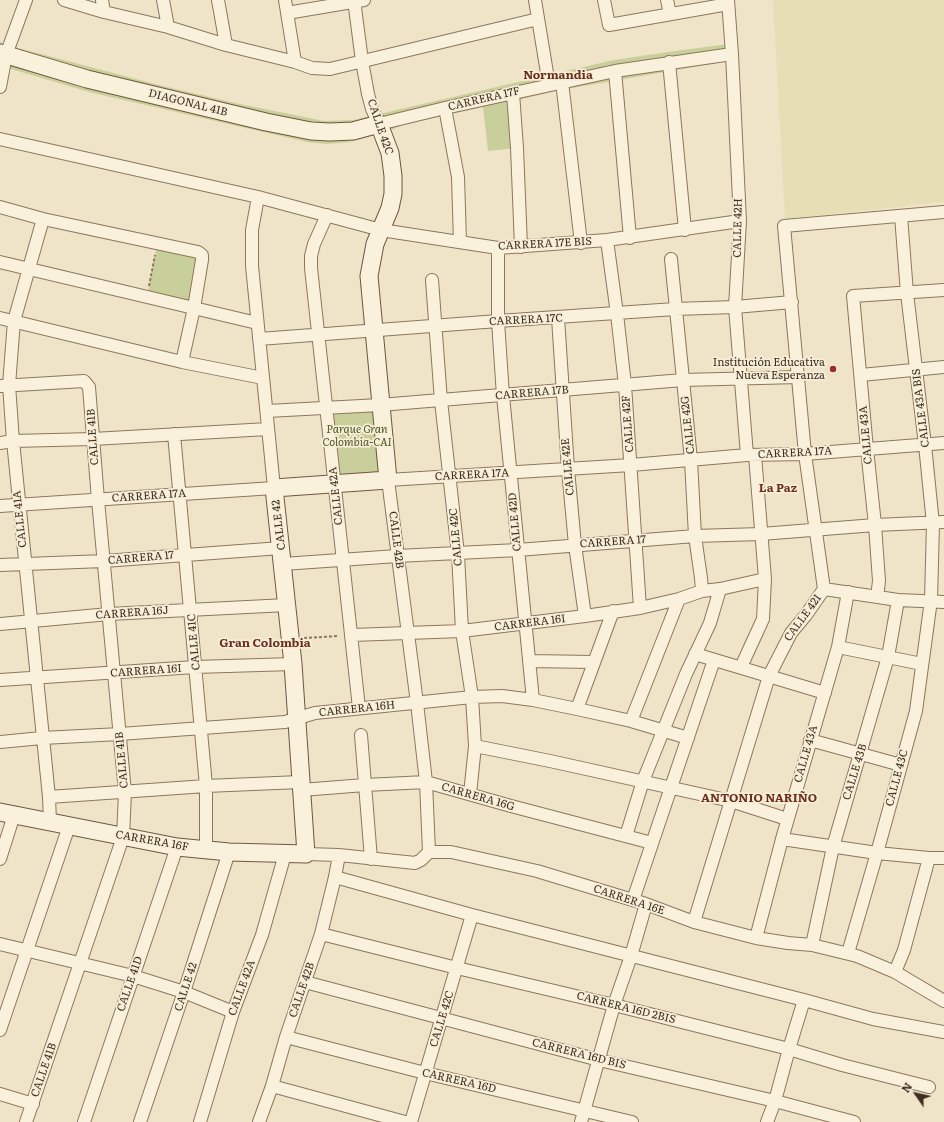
<!DOCTYPE html>
<html>
<head>
<meta charset="utf-8">
<style>
	body { margin:0 }
	#map { position:relative; width:944px; height:1122px; overflow:hidden; background:#f0e4c8; font-family:Literata,serif }
	canvas { display:block }
	.north { position:absolute; left:896px; top:1074px; width:40px; height:40px; -webkit-text-stroke:3px #f7eed8; paint-order:stroke; rotate:304deg; font-size:11px; font-weight:700; line-height:16px; text-align:center; color:#3d2e20 }
	.north::after { content:''; display:block; margin:auto; width:14px; height:18px; background:#3d2e20; clip-path:polygon(50% 0,100% 100%,50% 72%,0 100%) }
</style>
</head>
<body>
<div id="map">
<canvas width="944" height="1122"></canvas>
<div class="north">N</div>
</div>
<script>
const ctx = document.querySelector('canvas').getContext('2d');
ctx.lineJoin = 'round';
function paint(path, color) { ctx.fillStyle = color; ctx.fill(path, 'evenodd'); }
const poly = rows => new Path2D(rows.map(r => 'M' + r).join(''));
function stroke(path, color, width, dash) { ctx.strokeStyle = color; ctx.lineWidth = width; ctx.lineCap = dash ? 'butt' : 'round'; ctx.setLineDash(dash || []); ctx.stroke(path); }
function label(font, color, halo, rows, align = 'center') {
  ctx.font = font + ' Literata,serif'; ctx.lineWidth = 3.5; ctx.setLineDash([]); ctx.textBaseline = 'middle'; ctx.strokeStyle = halo; ctx.fillStyle = color; for (const [text, x, y, turn = 0] of rows) {
    ctx.save(); ctx.translate(x, y); ctx.rotate((+turn || 0) * Math.PI / 180); ctx.textAlign = isNaN(turn) ? turn : align; if (halo) ctx.strokeText(text, 0, 0); ctx.fillText(text, 0, 0); ctx.restore();
  }
}
const farmland = poly([
	[773,0,944,0,944,202,785,219]
]);
const green = poly([
	[0,42,18,48,159,85,235,103,324,121,353,120,614,60,675,51,728,44,729,61,555,91,514,101,517,148,488,151,483,107,402,125,387,132,349,142,327,144,307,142,89,92,11,69,0,66],
	[157,244,198,252,194,308,147,297],
	[380,405,388,480,335,484,327,408]
]);
const path = poly([
	[149,286,155,255],
	[304,638,339,636]
]);
const street = poly([
	[64,0,104,12,168,27,226,45,295,62,312,68,330,69,538,19],
	[102,0,104,12],
	[163,0,168,27],
	[218,0,226,45],
	[285,0,295,62],
	[354,0,362,61,368,94,372,109,379,124,445,108,615,71,732,54],
	[535,0,549,85],
	[604,0,609,25,728,4],
	[667,0,670,14],
	[728,0,732,54,740,221,735,307,747,455],
	[287,13,364,0],
	[669,62,685,230],
	[615,71,630,238],
	[562,82,581,243],
	[0,87,6,55,26,0],
	[513,93,517,148,521,247],
	[445,108,458,177,460,242],
	[0,139,258,197,381,230,498,248,607,240,740,221],
	[0,207,43,219,198,252,202,255,202,260,194,308,182,362],
	[327,215,314,244,311,256,311,268,359,708],
	[43,219,14,321,9,385,13,441,49,797,50,822],
	[607,240,617,314,625,385,640,608],
	[498,248,498,321,503,396,533,700],
	[671,259,691,460,695,536,701,578,702,591],
	[0,262,257,323],
	[432,280,441,401,458,554,462,631,472,697,475,746,470,794],
	[0,318,182,362,263,378],
	[558,318,568,469,575,545,585,616],
	[259,339,498,321,675,309,735,307,792,302],
	[861,375,944,367],
	[0,386,84,381,89,387,98,500,125,792,123,837,26,1122],
	[267,411,380,405,683,380,799,377],
	[174,434,206,786,206,850],
	[0,443,13,441,93,439,268,429],
	[0,506,274,488,252,266,252,230,258,197],
	[283,564,397,556,518,550,695,536,761,534,875,525,944,522],
	[0,565,104,561,281,548],
	[824,589,898,600,944,602],
	[877,597,879,581,875,525,867,449,853,296,944,290],
	[0,624,109,614,287,605],
	[352,635,462,631,585,616,640,608,679,599,702,591,720,589,765,579],
	[838,647,922,664],
	[695,654,825,693],
	[529,661,593,662],
	[741,667,763,619,765,579,755,455],
	[0,680,195,667,293,664],
	[577,709,613,611],
	[631,721,679,599],
	[361,735,371,859],
	[810,740,901,765],
	[0,742,42,738,120,734,285,722,315,713,472,697,502,696,533,700,577,709,631,721,688,738],
	[475,746,550,761,731,801,787,819],
	[301,790,365,785,426,782,511,806,652,843],
	[49,797,206,786,300,782],
	[626,836,643,781,686,674,710,623,720,589],
	[782,839,877,853,929,858,944,858],
	[429,852,426,782,417,703,388,480,631,465,747,455,805,454,944,443],
	[306,854,339,855,415,863,421,860,429,852,451,852,537,871,646,904,694,922,756,938,788,943,812,945,857,956,895,972,944,1001],
	[0,859,14,815],
	[335,877,472,915,804,1000,873,1019,944,1032],
	[633,900,714,660],
	[694,922,769,676,791,633,806,615,824,589,805,454,784,226,944,212],
	[321,934,457,968,614,1005,789,1049,842,1065,929,1087],
	[756,938,782,839,838,647,848,592],
	[0,944,133,976,184,992,233,1012],
	[812,945,833,847,888,657,898,600],
	[848,953,877,853,916,711,931,600,933,524,925,445,907,293,901,216],
	[895,972,904,950,929,858],
	[305,982,599,1060,775,1101,854,1122],
	[0,1030,69,826],
	[286,1037,425,1073,632,1122],
	[272,1086,405,1122],
	[0,1094,33,1104],
	[84,1122,177,847],
	[140,1122,184,992,229,852],
	[200,1122,233,1012,262,935,285,854],
	[259,1122,272,1086,286,1037,321,934,335,877,339,855],
	[411,1122,472,915],
	[581,1122,614,1005,631,956,646,904],
	[767,1122,775,1101,789,1049,804,1000]
]);
const secondary = poly([
	[0,53,87,79,266,122,311,131,330,132,353,131,379,124,390,153,393,176,393,194,390,208,375,244,369,276,388,480,274,488,293,664,306,854,229,852,177,847,0,812]
]);
const markers = [
	[833,369,4,"#9e2a2b"]
];
const streetNames = [
	["CARRERA 17F",484,99,-13],
	["DIAGONAL 41B",188,103,14],
	["CALLE 42C",380,127,71],
	["CALLE 42H",738,228,-89],
	["CARRERA 17E BIS",545,244,-3],
	["CARRERA 17C",526,320,-3],
	["CARRERA 17B",532,393,-5],
	["CALLE 43A BIS",921,408,-97],
	["CALLE 42F",628,424,-94],
	["CALLE 42G",688,425,-96],
	["CALLE 43A",866,435,-95],
	["CALLE 41B",93,437,-94],
	["CARRERA 17A",795,453,-3],
	["CALLE 42E",568,467,-95],
	["CARRERA 17A",472,475,-3],
	["CARRERA 17A",149,496,-4],
	["CALLE 42A",336,496,-96],
	["CALLE 41A",20,519,-96],
	["CALLE 42D",515,522,-95],
	["CALLE 42",279,525,-97],
	["CALLE 42C",456,537,-95],
	["CALLE 42B",396,540,83],
	["CARRERA 17",613,542,-4],
	["CARRERA 17",141,558,-5],
	["CARRERA 16J",132,613,-4],
	["CALLE 42I",803,618,-54],
	["CARRERA 16I",530,623,-7],
	["CALLE 41C",194,642,-95],
	["CARRERA 16I",146,671,-4],
	["CARRERA 16H",357,709,-6],
	["CALLE 43A",806,754,-74],
	["CALLE 41B",122,760,-95],
	["CALLE 43B",855,772,-73],
	["CALLE 43C",897,778,-75],
	["CARRERA 16G",478,797,16],
	["CARRERA 16F",152,841,10],
	["CARRERA 16E",629,900,18],
	["CALLE 41D",130,984,-71],
	["CALLE 42",186,987,-72],
	["CALLE 42A",242,988,-70],
	["CALLE 42B",302,990,-71],
	["CARRERA 16D 2BIS",626,1008,14],
	["CALLE 42C",442,1019,-73],
	["CARRERA 16D BIS",579,1054,14],
	["CALLE 41B",44,1070,-71],
	["CARRERA 16D",459,1081,13]
];
const poiNames = [
	["Institución Educativa",825,363],
	["Nueva Esperanza",825,376]
];
const parkNames = [
	["Parque Gran",357,430],
	["Colombia-CAI",357,443]
];
const neighbourhoodNames = [
	["Normandia",558,75],
	["La Paz",778,488],
	["Gran Colombia",265,643],
	["ANTONIO NARIÑO",759,798]
];
paint(farmland, '#e6deb5');
paint(green, '#c9cf9b');
stroke(street, '#8d765c', 14);
stroke(secondary, '#6f573f', 19);
stroke(path, '#8d765c', 2, [3, 2]);
stroke(street, '#faf1dc', 12);
stroke(secondary, '#faf1dc', 17);
for (const [x, y, r, color] of markers) { const dot = new Path2D(); dot.arc(x, y, r, 0, 2 * Math.PI); ctx.fillStyle = color; ctx.fill(dot); stroke(dot, '#f7eed8', 1.5); }
label('11px', '#3d2e20', '#f7eed8', streetNames);
label('11px', '#3d2e20', '#f7eed8', poiNames, 'right');
label('italic 11px', '#4d5a26', '#f7eed8', parkNames);
label('bold 12px', '#6b2e1e', '#f7eed8', neighbourhoodNames);
</script>
</body>
</html>
